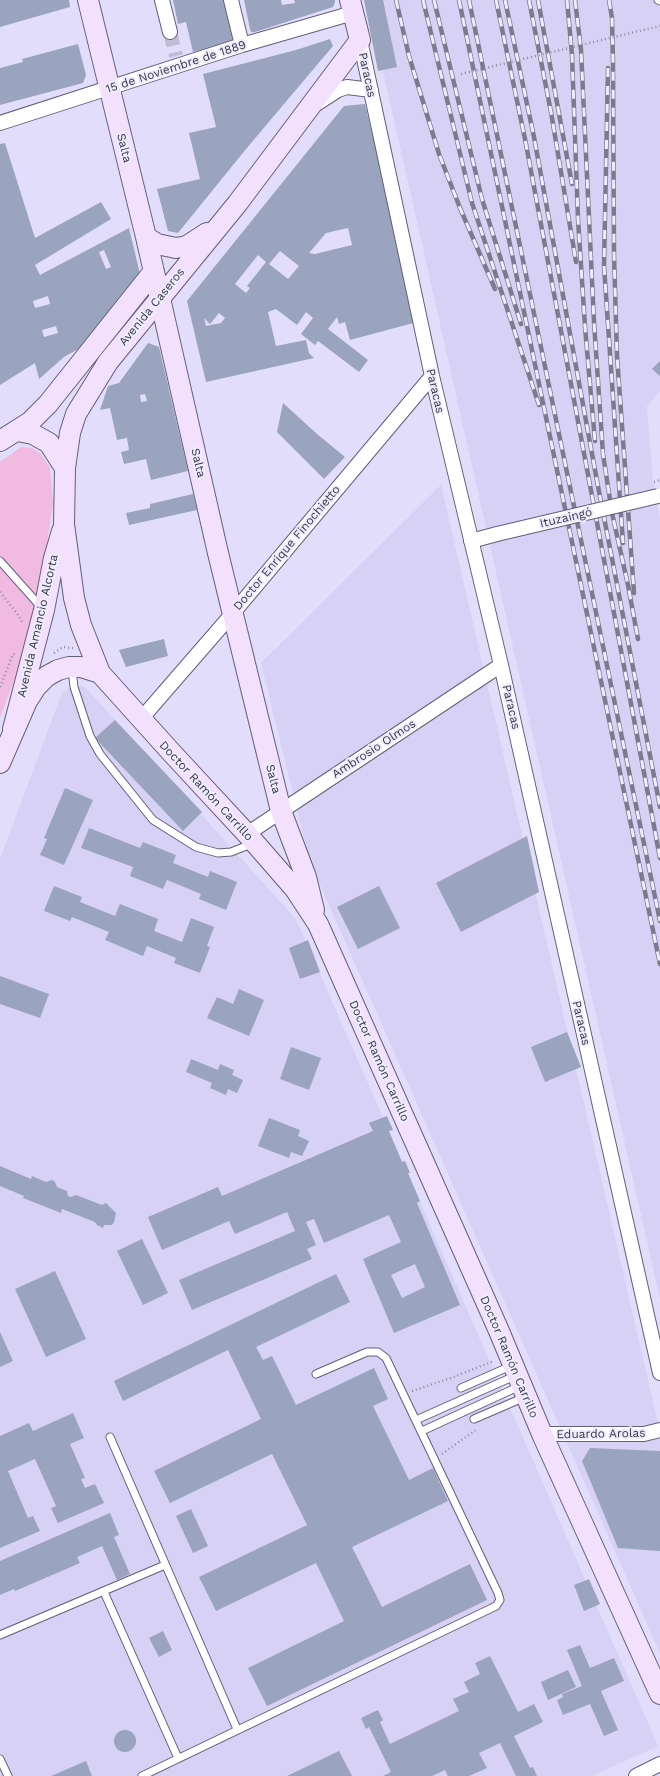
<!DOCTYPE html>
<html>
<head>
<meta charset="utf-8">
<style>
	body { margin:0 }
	canvas { display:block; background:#e1ddfa }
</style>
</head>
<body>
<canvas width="660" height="1776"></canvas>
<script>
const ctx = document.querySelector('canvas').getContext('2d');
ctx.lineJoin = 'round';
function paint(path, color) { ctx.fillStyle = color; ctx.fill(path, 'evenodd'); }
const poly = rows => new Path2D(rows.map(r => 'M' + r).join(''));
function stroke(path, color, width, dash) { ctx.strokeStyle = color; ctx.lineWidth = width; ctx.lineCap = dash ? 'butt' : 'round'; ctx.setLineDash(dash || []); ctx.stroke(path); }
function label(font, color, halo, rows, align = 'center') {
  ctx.font = font + ' "Work Sans",sans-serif'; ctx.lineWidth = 4; ctx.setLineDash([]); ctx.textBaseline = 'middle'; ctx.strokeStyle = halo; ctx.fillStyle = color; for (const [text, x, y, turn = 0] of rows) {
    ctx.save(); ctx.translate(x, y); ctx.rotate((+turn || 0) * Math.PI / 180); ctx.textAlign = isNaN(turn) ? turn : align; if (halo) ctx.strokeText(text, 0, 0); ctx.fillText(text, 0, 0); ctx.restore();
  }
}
const built = poly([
	[367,0,660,0,660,391,647,406,653,483,660,520,660,1299],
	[441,485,660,1432,660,1653,310,862,261,663],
	[79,686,85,687,296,919,658,1746,592,1776,0,1776,0,859,62,693,69,688]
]);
const green = poly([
	[21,447,32,448,41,454,50,468,53,504,33,633,0,717,0,462]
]);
const building = poly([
	[0,0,69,0,70,7,0,27],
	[173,0,227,0,235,39,232,43,193,52,186,22,178,24],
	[244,0,281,0,282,5,295,3,294,0,335,0,335,2,333,7,255,32,251,32,250,29],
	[364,0,383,0,397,67,378,71],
	[330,39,333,46,246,149,178,233,168,231,157,189,200,179,189,133,216,127,203,74,296,50],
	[78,44,86,75,83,83,0,105,0,68,23,62,22,59],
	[365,104,417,322,350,340,345,322,339,324,337,317,328,329,368,360,359,372,318,341,315,345,301,334,313,318,306,312,297,325,276,309,268,312,276,346,306,340,309,353,314,358,206,382,187,301,344,106],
	[348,228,352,245,315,254,309,253,326,233],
	[280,251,299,266,288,279,269,264],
	[258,255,266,262,247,286,250,288,246,293,235,284],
	[219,313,225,318,221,323,206,326,204,318,210,324],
	[5,143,35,238,101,202,111,219,35,265,40,275,129,228,140,274,89,343,64,357,39,379,35,363,0,385,0,144],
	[104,250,111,267,106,269,99,252],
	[48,296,50,304,35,308,33,301],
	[56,326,58,333,44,337,42,330],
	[148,343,159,347,188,471,151,480,146,459,124,464,121,452,129,450,127,438,117,440,110,408,100,410,108,386,119,383],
	[145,394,147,401,141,402,140,395],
	[660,361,660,376,652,369],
	[283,403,317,434,345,457,324,479,277,432],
	[193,494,197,510,129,525,126,513,150,508,150,504],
	[164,639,168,656,126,667,119,650],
	[115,720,202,812,183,831,95,738],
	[65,788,93,800,64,865,40,855,47,839,44,838],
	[89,828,140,848,143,842,176,855,173,863,208,877,210,871,237,882,226,910,199,899,201,894,167,880,163,889,130,876,133,867,81,848],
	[527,836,539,892,461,932,436,883],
	[54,886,82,897,80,902,115,916,120,904,158,919,154,931,182,942,191,918,214,927,207,946,210,947,200,973,174,963,176,958,147,946,143,956,105,940,109,932,72,917,70,921,44,911],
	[379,886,400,928,358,949,337,907],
	[308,940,320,972,300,979,289,948],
	[0,976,49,994,40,1018,0,1004],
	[239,989,264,1000,249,1036,207,1018,217,997,233,1004],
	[567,1032,581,1067,545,1082,531,1047],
	[291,1047,321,1058,309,1090,280,1079],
	[191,1059,218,1070,220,1064,234,1070,232,1075,243,1080,237,1093,228,1089,226,1095,210,1088,212,1083,186,1072],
	[387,1116,393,1130,389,1131,402,1162,405,1161,410,1173,408,1173,420,1201,417,1203,460,1305,394,1333,363,1259,401,1242,389,1215,324,1243,314,1219,306,1222,316,1245,307,1249,312,1259,192,1310,179,1280,295,1231,287,1212,235,1234,229,1221,162,1250,148,1217,218,1187,222,1196,373,1131,369,1123],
	[415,1264,425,1287,402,1298,391,1275],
	[269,1118,300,1130,298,1136,309,1141,302,1156,291,1152,289,1158,258,1146],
	[0,1166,31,1179,32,1176,46,1182,52,1180,55,1182,57,1187,67,1191,68,1196,71,1197,76,1195,102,1205,106,1203,116,1213,114,1222,112,1225,104,1225,103,1228,97,1225,95,1222,62,1209,61,1213,23,1198,24,1196,0,1186],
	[142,1239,168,1293,143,1305,117,1251],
	[55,1271,86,1339,46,1357,15,1289],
	[336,1274,350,1302,256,1347,263,1360,272,1356,296,1405,374,1368,388,1399,373,1406,409,1480,433,1468,448,1501,352,1547,382,1607,470,1564,487,1600,267,1706,248,1668,344,1621,316,1563,216,1611,199,1577,307,1525,272,1454,170,1503,154,1471,261,1419,228,1350,123,1401,114,1381],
	[0,1332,13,1361,0,1367],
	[73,1413,84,1438,70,1444,85,1478,81,1479,85,1488,95,1484,104,1503,58,1523,51,1508,56,1506,35,1459,8,1471,28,1518,33,1516,40,1531,0,1548,0,1436,29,1423,33,1431],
	[590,1448,660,1451,660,1551,618,1548,582,1461],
	[191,1509,208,1546,193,1553,176,1516],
	[110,1513,119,1535,114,1537,130,1574,117,1580,102,1546,77,1557,80,1563,15,1591,14,1589,0,1595,0,1561],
	[589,1579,600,1604,584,1611,574,1585],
	[163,1631,172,1650,159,1657,149,1638],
	[580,1645,590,1668,614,1658,624,1681,601,1691,618,1730,604,1736,590,1704,563,1715,557,1700,563,1697,562,1694,582,1686,567,1650],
	[490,1656,518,1712,534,1704,543,1722,514,1736,530,1768,533,1767,537,1776,516,1776,500,1743,479,1753,487,1768,469,1776,448,1776,445,1770,432,1776,383,1776,391,1772,369,1727,366,1729,361,1718,378,1710,383,1720,380,1722,390,1744,459,1711,453,1699,469,1692,464,1682,480,1674,475,1663],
	[568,1670,576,1687,548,1700,541,1682],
	'114 1741a11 11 0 1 1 22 0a11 11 0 1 1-22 0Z',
	[339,1751,352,1776,287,1776],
	[86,1761,92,1776,51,1776]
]);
const streetTunnel = poly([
	[170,32,176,56]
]);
const path = poly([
	[654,482,660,480],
	[0,592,19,616,23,624],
	[54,653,63,647,73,648],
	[0,687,13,654,16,655],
	[412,1391,451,1378,494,1361],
	[442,1454,477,1429]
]);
const lane = poly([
	[658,0,660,1],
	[0,561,41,607],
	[72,669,74,687,90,736,100,754,153,820,196,847,218,853,231,852,254,843],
	[461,1388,513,1365],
	[474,1419,525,1397],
	[416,1420,517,1375],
	[422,1431,520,1386],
	[110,1437,237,1729],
	[104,1592,178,1758],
	[0,1635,165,1565],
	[0,1759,8,1776],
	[142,1776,496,1606,500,1600,498,1593,386,1358,378,1352,367,1352,316,1374]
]);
const street = poly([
	[162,0,170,32],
	[231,0,242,45],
	[360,40,432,376,501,665,660,1373],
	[318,103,338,90,347,87,371,90],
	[0,123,242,45,353,13],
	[471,541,497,534],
	[141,719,233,613,432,376],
	[247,834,501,665],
	[542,1434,644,1434,660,1430],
	[636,1776,660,1764]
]);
const secondary = poly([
	[88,0,146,237,218,553,281,811,306,877,314,910],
	[350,0,360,40,237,204,108,362,76,414,70,433,65,468,64,524,74,598,81,625,100,673,171,752,247,834,295,889,318,924,499,1331,542,1434,660,1694],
	[146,237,157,244,176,248,187,246,207,233],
	[17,431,33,434,49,443,65,468],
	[0,441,30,422,48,404,154,271],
	[13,729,44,610,54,558,62,531],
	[0,763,27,701,36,687,47,676,58,670,69,667,81,667,100,673]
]);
const rail = poly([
	[396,0,409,56,439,154,460,208,495,289],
	[423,0,472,203,539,405],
	[434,0,482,199,521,324],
	[459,0,660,964],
	[469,0,660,921],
	[496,0,525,139,660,858],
	[505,0,534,137,597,481,660,807],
	[529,0,551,112,576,262],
	[538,0,572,184],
	[567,0,572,55,578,219,585,327,595,441],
	[575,0,581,50,594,322,603,454,612,513,628,585,638,639],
	[609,0,612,18,613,63,614,254,617,356,634,593],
	[608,68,604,266,623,543]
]);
const pathBridge = poly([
	[461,74,660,26]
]);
const streetBridge = poly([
	[497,534,658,496]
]);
const streetNames = [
	["15 de Noviembre de 1889",176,67,-18],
	["Paracas",367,75,78],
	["Salta",124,148,76],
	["Avenida Caseros",152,307,-51],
	["Paracas",435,391,77],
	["Salta",198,463,77],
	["Ituzaingó",566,518,-13],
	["Doctor Enrique Finochietto",287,548,-50],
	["Avenida Amancio Alcorta",38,626,-77],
	["Paracas",511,707,77],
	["Ambrosio Olmos",374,749,-33],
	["Salta",273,779,76],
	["Doctor Ramón Carrillo",206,791,47],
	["Paracas",581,1023,77],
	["Doctor Ramón Carrillo",379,1061,66],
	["Doctor Ramón Carrillo",509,1357,67],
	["Eduardo Arolas",601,1434,-1]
];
paint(built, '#d6d1f5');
paint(green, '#f1bae0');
paint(building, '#9aa4bf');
stroke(streetTunnel, '#c0bcd6', 14, [14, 7]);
stroke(lane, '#635f78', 9);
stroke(street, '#635f78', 16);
stroke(secondary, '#635f78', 22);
stroke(path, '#8f8ca0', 2.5, [1, 3]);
stroke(lane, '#fff', 7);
stroke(street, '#fff', 14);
stroke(secondary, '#f3e0fc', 20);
stroke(rail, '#7d7a8d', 4.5);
stroke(rail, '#eeecfe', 3, [9]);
stroke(streetBridge, '#635f78', 16, []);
stroke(pathBridge, '#8f8ca0', 2.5, [1, 3]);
stroke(streetBridge, '#fff', 14);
label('12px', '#3a3944', '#eeecfe', streetNames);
</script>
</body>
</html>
